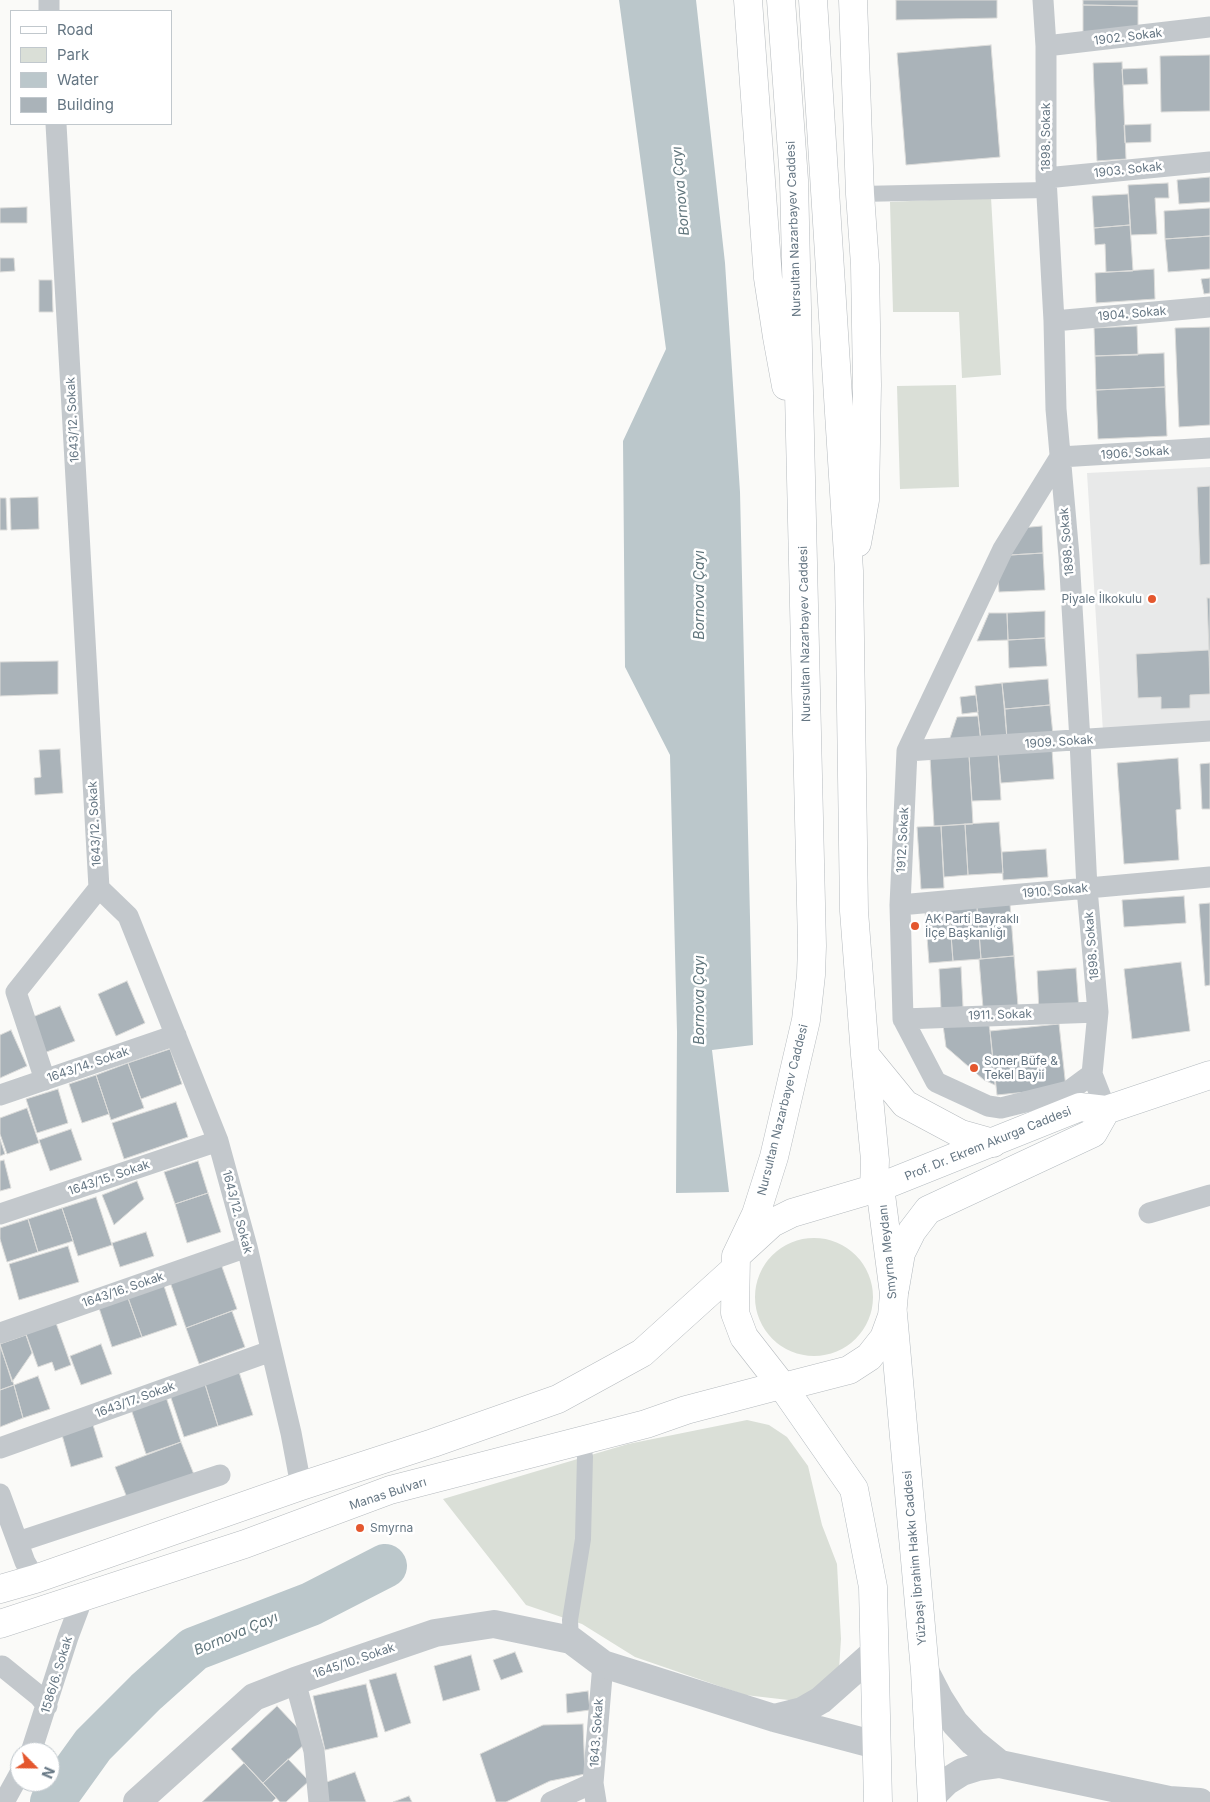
<!DOCTYPE html>
<html>
<head>
<meta charset="utf-8">
<style>
	body { margin:0 }
	#map { position:relative; width:1210px; height:1802px; overflow:hidden; background:#fafaf8; font-family:Inter,sans-serif }
	canvas { display:block }
	.legend { position:absolute; left:10px; top:10px; width:162px; height:115px; box-sizing:border-box; background:#fff; border:1px solid #c1c8cd; margin:0; padding:6px 9px; list-style:none; font-size:15px; color:#657683 }
	.legend li { display:flex; align-items:center; gap:10px; height:25px }
	.legend b { width:25px; border:1px solid #c1c8cd }
	.north { position:absolute; left:10px; top:1742px; width:50px; height:50px; box-sizing:border-box; background:#fff; border:1px solid #c1c8cd; border-radius:50%; rotate:113deg; font-size:14px; font-weight:700; line-height:20px; text-align:center; color:#657683 }
	.north::after { content:''; display:block; margin:auto; width:18px; height:22px; background:#e4572e; clip-path:polygon(50% 0,100% 100%,50% 72%,0 100%) }
</style>
</head>
<body>
<div id="map">
<canvas width="1210" height="1802"></canvas>
<ul class="legend">
<li><b style="height:6px;background:#fff"></b>Road</li>
<li><b style="height:14px;background:#dadfd7"></b>Park</li>
<li><b style="height:14px;background:#bbc7cb"></b>Water</li>
<li><b style="height:14px;background:#aab3b9"></b>Building</li>
</ul>
<div class="north">N</div>
</div>
<script>
const ctx = document.querySelector('canvas').getContext('2d');
ctx.lineJoin = 'round';
function paint(path, color) { ctx.fillStyle = color; ctx.fill(path, 'evenodd'); }
const poly = rows => new Path2D(rows.map(r => 'M' + r).join(''));
function stroke(path, color, width, dash) { ctx.strokeStyle = color; ctx.lineWidth = width; ctx.lineCap = dash ? 'butt' : 'round'; ctx.setLineDash(dash || []); ctx.stroke(path); }
function label(font, color, halo, rows, align = 'center') {
  ctx.font = font + ' Inter,sans-serif'; ctx.lineWidth = 5; ctx.setLineDash([]); ctx.textBaseline = 'middle'; ctx.strokeStyle = halo; ctx.fillStyle = color; for (const [text, x, y, turn = 0] of rows) {
    ctx.save(); ctx.translate(x, y); ctx.rotate((+turn || 0) * Math.PI / 180); ctx.textAlign = isNaN(turn) ? turn : align; if (halo) ctx.strokeText(text, 0, 0); ctx.fillText(text, 0, 0); ctx.restore();
  }
}
const built = poly([
	[1210,467,1210,726,1103,732,1087,473]
]);
const green = poly([
	[991,197,1001,375,962,378,959,312,893,312,890,202],
	[956,385,959,487,900,489,897,386],
	'755 1297a59 59 0 1 1 118 0a59 59 0 1 1-118 0Z',
	[747,1420,769,1425,787,1437,808,1466,822,1525,837,1564,841,1639,838,1685,797,1701,745,1695,635,1657,582,1624,526,1605,443,1499,628,1444]
]);
const water = poly([
	[619,0,696,0,725,263,740,492,753,1045,712,1050,729,1192,676,1193,677,1032,670,755,625,667,623,441,666,349]
]);
const river = poly([
	[52,1802,93,1745,146,1692,194,1649,311,1604,385,1566]
]);
const building = poly([
	[896,0,997,0,997,18,896,20,896,0],
	[1083,0,1138,0,1138,6,1083,5,1083,0],
	[1083,5,1138,6,1138,34,1083,33,1083,5],
	[991,45,1000,157,906,165,897,53,991,45],
	[1210,55,1210,111,1161,112,1160,56,1210,55],
	[1122,62,1126,159,1097,161,1093,63,1122,62],
	[1147,68,1148,84,1123,85,1122,69,1147,68],
	[1151,124,1151,142,1125,143,1124,125,1151,124],
	[1210,177,1210,202,1179,204,1177,180,1210,177],
	[1168,183,1169,198,1155,198,1157,234,1131,235,1128,185,1168,183],
	[1128,194,1130,225,1094,228,1092,196,1128,194],
	[27,207,27,223,0,223,0,208,27,207],
	[1210,208,1210,236,1165,239,1164,211,1210,208],
	[1130,225,1133,271,1106,272,1105,244,1095,245,1094,228,1130,225],
	[1210,236,1210,269,1168,272,1165,239,1210,236],
	[0,258,14,258,15,271,0,272,0,258],
	[1154,269,1155,299,1096,303,1095,273,1154,269],
	[1210,278,1210,293,1204,294,1201,279,1210,278],
	[39,280,52,280,53,312,39,312,39,280],
	[1137,326,1138,355,1095,356,1094,328,1137,326],
	[1210,327,1210,425,1179,427,1175,328,1210,327],
	[1164,353,1165,387,1096,390,1095,356,1164,353],
	[1165,387,1167,436,1098,439,1096,390,1165,387],
	[1210,486,1210,564,1200,565,1197,487,1210,486],
	[38,497,39,529,11,530,10,498,38,497],
	[0,498,6,498,7,530,0,530,0,498],
	[1042,526,1043,553,1010,555,1020,528,1042,526],
	[1043,553,1045,590,999,592,998,576,1010,555,1043,553],
	[1207,598,1210,598,1210,667,1209,650,1207,598],
	[1045,611,1045,638,1008,640,1007,613,1045,611],
	[989,613,1007,613,1008,640,977,641,989,613],
	[1045,638,1047,666,1009,668,1008,640,1045,638],
	[1209,650,1210,694,1190,695,1190,708,1161,709,1161,697,1138,698,1136,654,1209,650],
	[58,661,58,694,0,696,0,662,58,661],
	[1048,679,1050,705,1005,709,1002,683,1048,679],
	[1002,683,1007,739,981,742,975,686,1002,683],
	[976,695,978,712,962,714,960,697,976,695],
	[1050,705,1053,735,1007,739,1005,709,1050,705],
	[978,716,981,742,948,744,957,717,978,716],
	[60,749,63,793,35,795,34,778,41,777,39,750,60,749],
	[1052,749,1054,779,1001,783,998,753,1052,749],
	[998,753,1001,800,972,801,969,755,998,753],
	[969,755,973,824,934,826,930,757,969,755],
	[1178,758,1181,809,1176,810,1179,860,1124,864,1117,763,1178,758],
	[1210,763,1210,809,1202,809,1200,764,1210,763],
	[999,822,1003,873,968,875,965,824,999,822],
	[965,824,968,875,944,877,941,826,965,824],
	[941,826,944,888,921,889,917,827,941,826],
	[1046,849,1048,877,1003,880,1002,852,1046,849],
	[1184,896,1186,923,1124,927,1122,900,1184,896],
	[1210,903,1210,985,1205,986,1199,904,1210,903],
	[1010,904,1014,956,981,959,977,907,1010,904],
	[977,907,981,959,953,961,949,909,977,907],
	[949,909,953,961,929,963,925,911,949,909],
	[1014,956,1018,1006,983,1008,979,959,1014,956],
	[1181,962,1190,1031,1132,1039,1124,969,1181,962],
	[961,967,963,1007,941,1009,939,969,961,967],
	[1076,968,1079,1010,1039,1012,1037,971,1076,968],
	[127,981,145,1023,116,1036,98,994,127,981],
	[60,1006,75,1041,44,1053,30,1018,60,1006],
	[988,1019,990,1031,995,1085,984,1080,946,1047,943,1025,988,1019],
	[1059,1024,1066,1088,997,1095,990,1031,1059,1024],
	[11,1030,27,1066,0,1078,0,1035,11,1030],
	[170,1049,182,1084,141,1099,128,1063,170,1049],
	[128,1063,144,1108,111,1120,96,1075,128,1063],
	[96,1075,109,1114,82,1123,69,1084,96,1075],
	[58,1089,68,1123,37,1133,26,1099,58,1089],
	[176,1102,188,1137,124,1159,112,1123,176,1102],
	[27,1108,39,1143,7,1154,0,1134,0,1118,27,1108],
	[71,1129,82,1160,50,1171,39,1140,71,1129],
	[0,1139,5,1154,0,1156,0,1139],
	[4,1160,11,1188,0,1191,0,1161,4,1160],
	[198,1161,208,1193,175,1204,164,1172,198,1161],
	[137,1181,144,1199,114,1225,102,1195,137,1181],
	[208,1193,221,1232,187,1243,175,1204,208,1193],
	[96,1197,112,1245,78,1256,62,1208,96,1197],
	[62,1208,73,1241,38,1252,28,1219,62,1208],
	[28,1219,38,1252,7,1262,0,1239,0,1228,28,1219],
	[146,1232,154,1256,120,1267,112,1243,146,1232],
	[68,1246,79,1282,19,1300,9,1264,68,1246],
	[221,1264,237,1309,186,1328,170,1282,221,1264],
	[163,1283,177,1325,142,1337,127,1295,163,1283],
	[127,1295,142,1337,112,1347,98,1305,127,1295],
	[232,1311,245,1347,199,1364,186,1328,232,1311],
	[56,1323,71,1365,55,1371,52,1362,38,1367,26,1334,56,1323],
	[26,1335,32,1353,12,1382,0,1344,26,1335],
	[101,1344,112,1374,81,1385,70,1356,101,1344],
	[0,1346,14,1385,0,1390,0,1346],
	[239,1372,253,1415,218,1426,205,1384,239,1372],
	[38,1376,50,1409,23,1418,14,1385,38,1376],
	[205,1384,218,1426,184,1437,170,1395,205,1384],
	[14,1385,23,1418,0,1427,0,1390,14,1385],
	[166,1397,181,1442,146,1454,131,1409,166,1397],
	[93,1425,103,1457,71,1467,62,1435,93,1425],
	[181,1442,195,1477,129,1503,115,1467,181,1442],
	[515,1652,523,1672,501,1680,493,1660,515,1652],
	[471,1655,480,1690,443,1701,434,1666,471,1655],
	[396,1673,411,1723,385,1732,369,1680,396,1673],
	[366,1684,378,1737,325,1750,313,1696,366,1684],
	[588,1691,590,1710,567,1713,566,1694,588,1691],
	[277,1706,309,1740,263,1783,231,1749,277,1706],
	[583,1724,585,1774,550,1781,506,1802,496,1802,480,1754,543,1725,583,1724],
	[288,1759,309,1781,286,1802,280,1802,263,1783,288,1759],
	[244,1763,276,1798,272,1802,202,1802,244,1763],
	[355,1772,366,1802,327,1802,321,1784,355,1772],
	[409,1796,412,1802,393,1802,409,1796]
]);
const pedestrian = poly([
	[860,194,1046,190],
	[571,1640,570,1620,583,1539,585,1456]
]);
const minor = poly([
	[49,0,49,11],
	[1043,0,1046,46,1046,178,1054,321,1056,409,1069,556,1080,741,1087,889,1098,1012,1092,1074,1106,1110],
	[1046,46,1210,27],
	[56,124,99,888,128,916,218,1141,247,1247,291,1433,301,1486],
	[1046,178,1210,162],
	[1054,321,1210,307],
	[907,751,1210,731],
	[900,905,1210,877],
	[903,1019,1098,1012],
	[1092,1074,1069,1091,1001,1108,988,1106,936,1082,903,1019,900,905,907,751,1003,549,1060,457,1210,448],
	[45,1080,16,992,99,888],
	[0,1095,176,1035],
	[1149,1213,1210,1195],
	[0,1214,218,1141],
	[0,1333,247,1247],
	[0,1448,271,1351],
	[0,1494,25,1562,35,1579],
	[18,1542,220,1475],
	[2,1666,39,1696,47,1706],
	[295,1681,314,1751,319,1802],
	[31,1752,68,1637,83,1597],
	[4,1802,20,1773],
	[551,1802,593,1783],
	[596,1802,593,1783,603,1664]
]);
const tertiary = poly([
	[925,1671,939,1698,955,1723,973,1742,1000,1764],
	[774,1718,802,1711,821,1700,874,1653],
	[932,1796,946,1782,962,1772,978,1767,1000,1764,1169,1800,1200,1802],
	[137,1802,254,1697,295,1681,435,1633,494,1624,571,1640,603,1664,774,1718,876,1745]
]);
const secondary = poly([
	[880,1187,1080,1107,1106,1110,1210,1075],
	[895,1288,901,1253,912,1231,928,1210,1093,1133,1106,1110],
	[893,1314,925,1671,932,1802],
	[783,1387,854,1489,873,1587,878,1802]
]);
const primary = poly([
	[748,0,768,278,777,337,786,386],
	[813,0,849,571,854,911,865,1055,875,1160,874,1189],
	[853,0,860,194,865,265,867,385,865,500,857,543],
	[865,1055,905,1104,961,1134,993,1143],
	[736,1256,772,1223,792,1213,880,1187,894,1294,892,1316,884,1338,869,1357,849,1370,783,1387,744,1337,735,1313,736,1256,756,1214,774,1157,806,1020,811,975,812,946,794,180,781,0],
	[0,1589,35,1579,301,1486,433,1443,558,1399,642,1353,735,1269],
	[0,1624,245,1544,390,1490,646,1424,686,1410,781,1385]
]);
const markers = [
	[1152,599,5,"#e4572e"],
	[915,926,5,"#e4572e"],
	[974,1068,5,"#e4572e"],
	[360,1528,5,"#e4572e"]
];
const streetNames = [
	["1902. Sokak",1128,37,-7],
	["1898. Sokak",1046,137,-90],
	["1903. Sokak",1128,170,-6],
	["Nursultan Nazarbayev Caddesi",794,229,-92],
	["1904. Sokak",1132,314,-5],
	["1643/12. Sokak",73,420,-93],
	["1906. Sokak",1135,453,-4],
	["1898. Sokak",1067,542,-95],
	["Nursultan Nazarbayev Caddesi",805,634,-91],
	["1909. Sokak",1059,742,-4],
	["1643/12. Sokak",95,824,-93],
	["1912. Sokak",903,840,-87],
	["1910. Sokak",1055,891,-5],
	["1898. Sokak",1092,946,-95],
	["1911. Sokak",1000,1015,-2],
	["1643/14. Sokak",88,1065,-19],
	["Nursultan Nazarbayev Caddesi",783,1110,-76],
	["Prof. Dr. Ekrem Akurga Caddesi",988,1144,-22],
	["1643/15. Sokak",109,1178,-19],
	["1643/12. Sokak",237,1212,75],
	["Smyrna Meydanı",888,1252,-96],
	["1643/16. Sokak",123,1290,-19],
	["1643/17. Sokak",135,1400,-20],
	["Manas Bulvarı",388,1494,-18],
	["Yüzbaşı İbrahim Hakkı Caddesi",915,1558,-95],
	["1645/10. Sokak",354,1661,-19],
	["1586/6. Sokak",57,1675,-73],
	["1643. Sokak",597,1733,-86]
];
const poiNames = [
	["Piyale İlkokulu",1142,599,"right"],
	["AK Parti Bayraklı",925,919],
	["İlçe Başkanlığı",925,933],
	["Soner Büfe &",984,1061],
	["Tekel Bayii",984,1075],
	["Smyrna",370,1528]
];
const waterNames = [
	["Bornova Çayı",681,191,-95],
	["Bornova Çayı",700,595,-90],
	["Bornova Çayı",700,1000,-90],
	["Bornova Çayı",236,1634,-23]
];
paint(built, '#e8e9e9');
paint(green, '#dadfd7');
paint(water, '#bbc7cb');
stroke(river, '#bbc7cb', 44);
paint(building, '#aab3b9');
stroke(building, '#dcdcda', 1);
stroke(secondary, '#b3babf', 29);
stroke(primary, '#b5babe', 29);
stroke(pedestrian, '#c3c8cc', 16);
stroke(minor, '#c3c8cc', 21);
stroke(tertiary, '#c3c8cc', 28);
stroke(secondary, '#fff', 28);
stroke(primary, '#fff', 28);
for (const [x, y, r, color] of markers) { const dot = new Path2D(); dot.arc(x, y, r, 0, 2 * Math.PI); ctx.fillStyle = color; ctx.fill(dot); stroke(dot, '#fff', 2); }
label('12px', '#657683', '#fff', streetNames);
label('12px', '#657683', '#fff', poiNames, 'left');
label('italic 14px', '#60757c', '#fff', waterNames);
</script>
</body>
</html>
